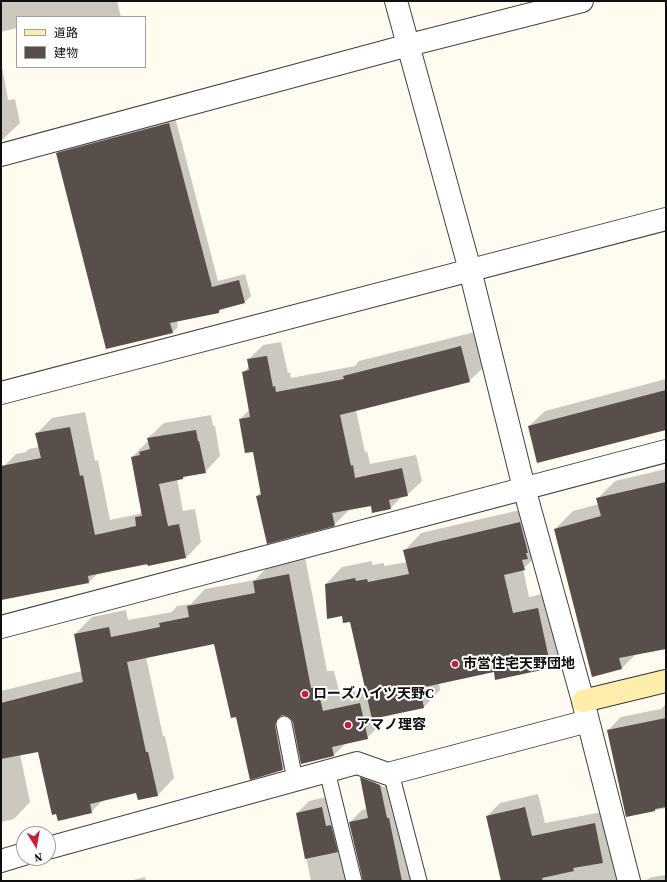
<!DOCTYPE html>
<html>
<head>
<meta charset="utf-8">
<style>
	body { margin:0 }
	#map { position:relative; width:667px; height:882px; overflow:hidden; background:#fffbf0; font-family:"Source Serif 4","Noto Sans JP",serif }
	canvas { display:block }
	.frame { position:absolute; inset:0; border:2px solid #0f0f0f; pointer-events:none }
	.legend { position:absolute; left:16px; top:16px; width:130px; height:52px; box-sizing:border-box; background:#fff; border:1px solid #9f9f9f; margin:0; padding:5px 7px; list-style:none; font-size:12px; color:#0f0f0f }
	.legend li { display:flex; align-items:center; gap:8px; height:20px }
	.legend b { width:20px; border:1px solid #9f9f9f }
	.north { position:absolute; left:16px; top:826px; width:40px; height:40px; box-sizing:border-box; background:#fff; border:1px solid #9f9f9f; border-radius:50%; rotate:169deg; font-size:11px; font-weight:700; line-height:16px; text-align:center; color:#0f0f0f }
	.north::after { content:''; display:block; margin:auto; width:14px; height:18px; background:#c52039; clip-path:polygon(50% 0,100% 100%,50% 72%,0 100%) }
</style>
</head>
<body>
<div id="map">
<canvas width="667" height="882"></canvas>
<div class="frame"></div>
<ul class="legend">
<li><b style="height:5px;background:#ffedab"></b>道路</li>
<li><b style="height:11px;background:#584e4a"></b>建物</li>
</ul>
<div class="north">N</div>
</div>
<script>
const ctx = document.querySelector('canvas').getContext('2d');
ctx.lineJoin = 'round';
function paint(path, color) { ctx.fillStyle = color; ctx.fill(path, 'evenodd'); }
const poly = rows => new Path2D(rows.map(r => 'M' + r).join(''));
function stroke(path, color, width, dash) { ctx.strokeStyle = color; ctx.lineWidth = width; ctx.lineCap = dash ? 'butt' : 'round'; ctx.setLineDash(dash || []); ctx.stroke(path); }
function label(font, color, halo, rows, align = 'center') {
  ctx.font = font + ' "Source Serif 4","Noto Sans JP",serif'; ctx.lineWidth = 4; ctx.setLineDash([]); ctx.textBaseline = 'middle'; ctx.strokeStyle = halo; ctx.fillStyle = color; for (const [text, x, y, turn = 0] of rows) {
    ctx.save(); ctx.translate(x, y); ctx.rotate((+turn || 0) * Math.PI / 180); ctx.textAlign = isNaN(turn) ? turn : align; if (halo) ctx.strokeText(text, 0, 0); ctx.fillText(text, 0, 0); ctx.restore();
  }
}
const shadow = poly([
	[1,1,117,1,121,17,17,17,17,28,1,32],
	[1,61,8,100,15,99,20,123,1,141],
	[175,117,218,281,245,274,251,296,245,302,223,307,219,312,177,321,178,327,172,333,57,153,63,147],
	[475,332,484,367,469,381,356,410,365,452,367,451,370,464,416,455,422,481,407,495,402,496,391,508,372,504,348,509,349,510,334,525,257,496,261,492,253,451,240,419,250,409,243,372,250,366,248,360,263,345,281,342,288,373,290,372,291,378,355,366,359,361],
	[666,379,666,429,529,426,545,411],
	[85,412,95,461,98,460,110,520,139,514,142,511,132,457,147,442,149,442,148,438,164,423,211,415,213,426,215,426,220,456,205,472,186,475,183,478,177,479,183,511,195,509,201,542,186,558,98,573,89,582,1,600,1,469,16,454,26,452,29,449,39,447,36,434,52,418],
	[666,469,666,648,636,654,622,668,593,676,555,529,573,511,599,504,597,499,615,481],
	[537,506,541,552,523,569,529,597,555,591,568,651,551,667,496,679,494,671,439,683,440,690,424,707,383,716,384,721,367,738,346,743,334,755,300,752,283,769,237,716,215,643,146,657,163,736,165,736,174,778,158,795,137,792,104,799,91,812,38,750,20,754,30,802,14,819,1,822,1,691,82,671,75,634,92,617,126,610,128,620,172,612,177,606,191,604,205,589,255,580,270,564,305,557,327,671,334,671,340,695,366,689,351,620,343,615,326,584,342,567,372,561,372,565,384,563,384,566,407,562,405,550,421,533],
	[666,704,666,808,627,816,608,730,621,717,661,709],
	[373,766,392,772,418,881,311,881,297,813,309,801,334,795,359,875,363,878,350,822,362,810,367,809,361,778],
	[376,782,385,785,385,787,376,784],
	[538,794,545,823,608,811,622,881,502,881,487,816,500,803],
	[666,875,666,881,631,881,638,880,646,880,652,877],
	[145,877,146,881,129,881]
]);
const building = poly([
	[169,123,212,287,239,280,245,303,219,310,219,313,170,323,173,333,106,349,56,153],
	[461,346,470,382,340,415,351,466,353,465,355,478,402,468,408,496,389,500,391,509,372,513,371,506,332,513,335,526,267,544,256,496,261,495,253,452,245,453,239,419,250,417,242,372,249,370,247,359,267,356,273,387,275,386,276,392,344,379,343,376],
	[666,390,666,430,537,463,528,426],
	[70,427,80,476,83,475,95,535,136,526,135,517,142,516,131,457,140,455,139,452,150,449,147,438,196,430,198,441,199,441,206,473,183,477,183,479,159,484,168,526,179,524,186,558,148,566,147,564,88,576,89,583,1,600,1,466,41,458,35,433],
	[666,482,666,649,619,658,622,669,592,677,554,529,601,516,596,498],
	[520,522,528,553,526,553,528,559,522,560,525,570,504,575,513,613,538,608,551,668,495,680,494,672,420,688,424,708,372,719,350,622,343,623,342,616,327,619,325,584,355,578,356,581,367,579,368,582,409,574,403,550],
	[289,574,311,688,317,687,323,711,360,703,368,739,332,747,334,756,301,764,293,722,290,718,287,716,282,715,278,718,275,725,283,770,250,780,236,717,231,718,214,644,127,662,146,752,148,752,158,796,138,800,136,793,90,804,92,813,58,821,56,814,52,815,38,752,1,759,1,703,83,682,74,634,109,627,111,637,160,627,159,623,189,617,187,606,255,593,253,581],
	[666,718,666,807,655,809,655,811,626,817,607,730],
	[360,777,380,785,387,818,389,818,402,881,363,881,349,822,368,818],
	[322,807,326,826,331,825,338,852,305,859,296,813],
	[525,807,532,836,595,823,603,863,573,868,574,871,542,878,543,881,501,881,486,816]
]);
const lane = poly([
	[284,724,295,780],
	[327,771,354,881],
	[391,773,419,881]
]);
const street = poly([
	[396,1,470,270,524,488,583,701,629,881],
	[1,155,409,45,582,1],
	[1,393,666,219],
	[1,627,666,451],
	[48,848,357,763,388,774,588,721],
	[1,861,24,854]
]);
const secondary = poly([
	[583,701,666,681]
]);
const markers = [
	[455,664,4,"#c52039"],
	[305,694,4,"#c52039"],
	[348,725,4,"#c52039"]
];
const poiNames = [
	["市営住宅天野団地",463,664],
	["ローズハイツ天野C",313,694],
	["アマノ理容",356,725]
];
paint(shadow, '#0003');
paint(building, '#584e4a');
stroke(lane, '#424242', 17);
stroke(street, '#424242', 24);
stroke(secondary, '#313131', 24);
stroke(lane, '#fff', 15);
stroke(street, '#fff', 22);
stroke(secondary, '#ffedab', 22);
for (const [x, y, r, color] of markers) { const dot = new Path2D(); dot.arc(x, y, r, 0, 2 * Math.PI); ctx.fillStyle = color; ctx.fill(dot); stroke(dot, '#fff', 1.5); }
label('bold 14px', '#0f0f0f', '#fff', poiNames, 'left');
</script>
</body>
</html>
